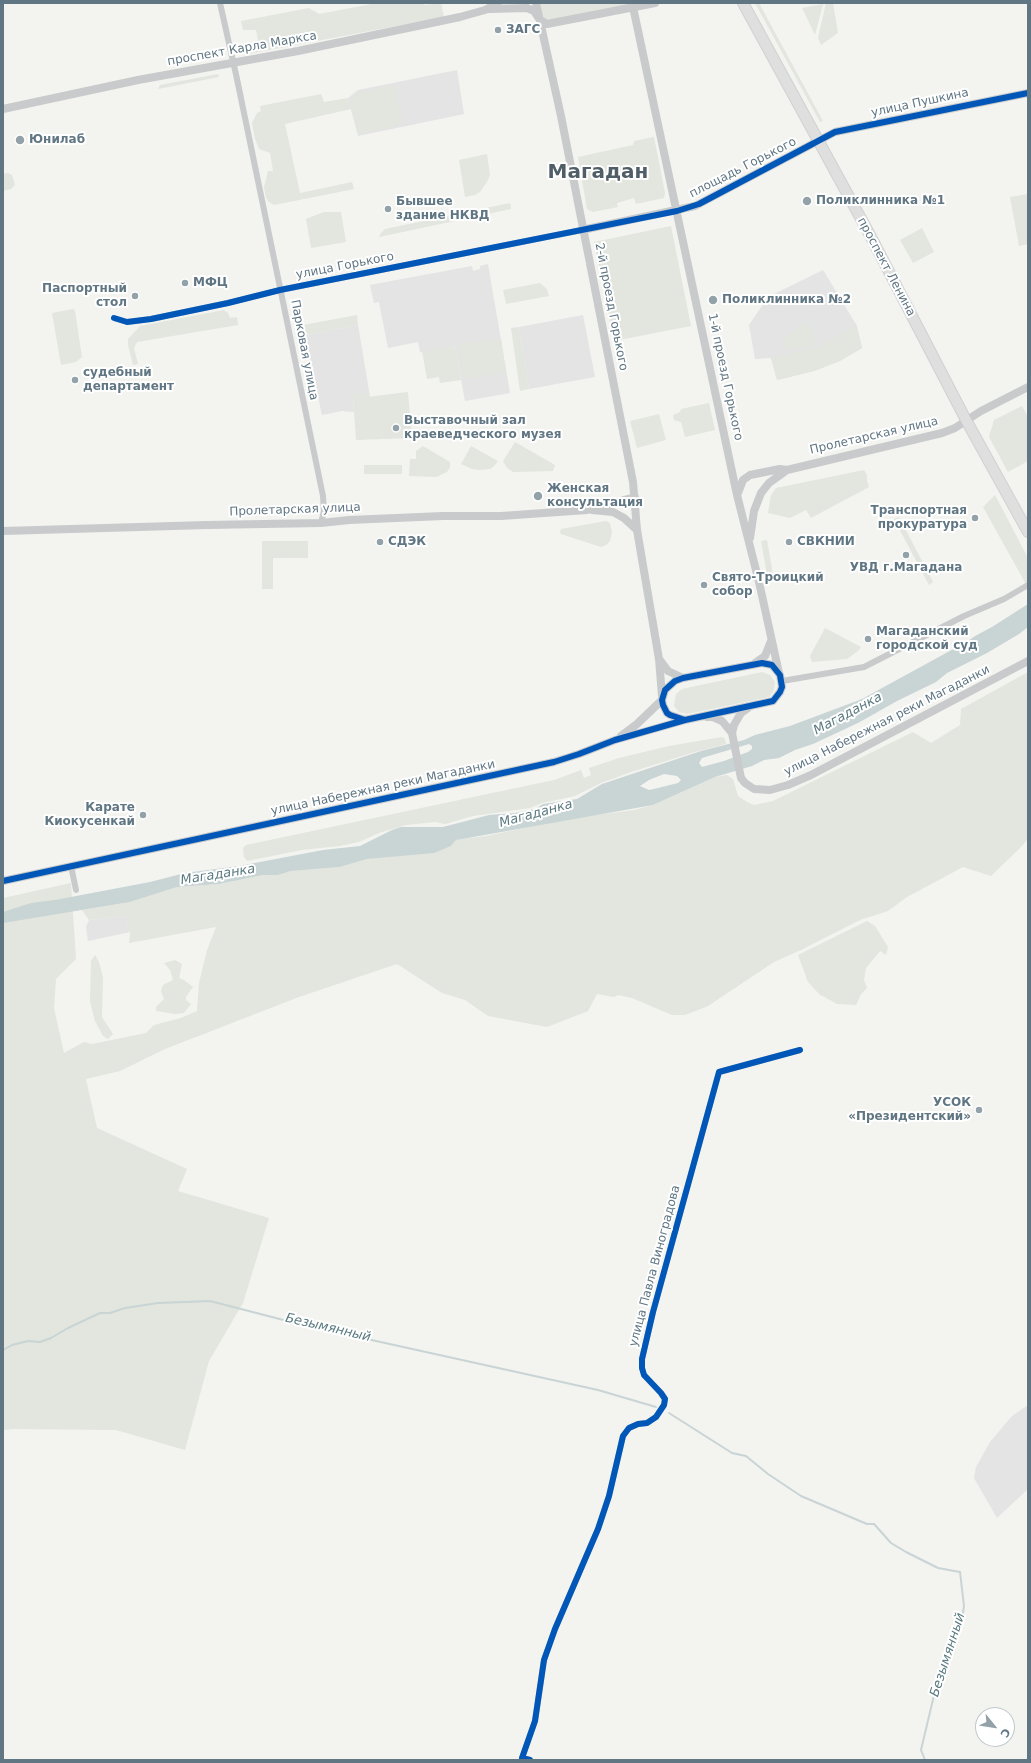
<!DOCTYPE html>
<html>
<head>
<meta charset="utf-8">
<style>
	body { margin:0 }
	#map { position:relative; width:1031px; height:1763px; overflow:hidden; background:#f3f3f0; font-family:"DejaVu Sans",sans-serif }
	canvas { display:block }
	.frame { position:absolute; inset:0; border:4px solid #607683; pointer-events:none }
	.north { position:absolute; left:975px; top:1707px; width:40px; height:40px; box-sizing:border-box; background:#fff; border:1px solid #bfc8cd; border-radius:50%; rotate:120deg; font-size:11px; font-weight:700; line-height:16px; text-align:center; color:#607683 }
	.north::after { content:''; display:block; margin:auto; width:14px; height:18px; background:#93a2a9; clip-path:polygon(50% 0,100% 100%,50% 72%,0 100%) }
</style>
</head>
<body>
<div id="map">
<canvas width="1031" height="1763"></canvas>
<div class="frame"></div>
<div class="north">С</div>
</div>
<script>
const ctx = document.querySelector('canvas').getContext('2d');
ctx.lineJoin = 'round';
function paint(path, color) { ctx.fillStyle = color; ctx.fill(path, 'evenodd'); }
const poly = rows => new Path2D(rows.map(r => 'M' + r).join(''));
function stroke(path, color, width, dash) { ctx.strokeStyle = color; ctx.lineWidth = width; ctx.lineCap = dash ? 'butt' : 'round'; ctx.setLineDash(dash || []); ctx.stroke(path); }
function label(font, color, halo, rows, align = 'center') {
  ctx.font = font + ' "DejaVu Sans",sans-serif'; ctx.lineWidth = 4; ctx.setLineDash([]); ctx.textBaseline = 'middle'; ctx.strokeStyle = halo; ctx.fillStyle = color; for (const [text, x, y, turn = 0] of rows) {
    ctx.save(); ctx.translate(x, y); ctx.rotate((+turn || 0) * Math.PI / 180); ctx.textAlign = isNaN(turn) ? turn : align; if (halo) ctx.strokeText(text, 0, 0); ctx.fillText(text, 0, 0); ctx.restore();
  }
}
const built = poly([
	[457,70,464,114,358,136,348,98,358,90],
	[488,264,510,393,465,401,455,346,420,352,418,342,388,348,379,302,374,303,370,285,472,266,473,271,480,269,480,266],
	[823,270,857,326,862,348,840,361,814,371,777,380,771,358,755,359,749,325,768,297],
	[583,315,595,377,529,389,519,327],
	[358,325,370,397,353,395,354,412,342,411,322,415,305,335],
	[125,916,130,932,88,941,86,927,89,920],
	[1028,1405,1028,1489,997,1518,974,1478,976,1467,990,1442,1012,1416]
]);
const green = poly([
	[377,3,424,3,424,5,441,3,444,17,248,54,247,48,258,40,256,30,243,30,241,21,309,8,319,14],
	[536,3,655,3,545,24],
	[755,3,759,3,823,121,820,122],
	[826,3,833,3,838,33,821,45,818,38],
	[823,4,815,35,802,8],
	[218,74,219,77,158,89,160,85],
	[395,85,403,124,359,134,351,99,361,92],
	[321,94,324,102,348,98,351,109,285,124,300,193,352,182,354,189,274,205,269,202,266,198,264,187,268,171,273,171,270,153,259,149,255,139,252,123,257,113,261,111,260,106],
	[654,137,665,193,664,198,636,204,634,198,617,203,618,207,593,212,587,209,578,157,633,145,634,141],
	[487,154,490,175,487,182,480,192,475,195,465,197,459,160],
	[8,173,12,175,15,185,11,189,3,191,3,174],
	[1028,194,1028,244,1019,246,1010,197],
	[510,203,511,209,379,237,381,233,385,229],
	[324,212,341,212,346,242,311,248,306,219],
	[671,226,691,326,614,341,594,242],
	[922,228,934,252,913,263,900,240],
	[540,283,547,289,549,296,506,304,503,290],
	[73,309,75,311,82,357,76,362,61,365,52,313],
	[224,310,228,313,230,318,237,317,238,325,137,342,134,348,138,364,133,365,128,345,128,339,140,326],
	[357,315,358,325,305,335,303,325],
	[806,322,810,327,815,337,814,345,783,350,782,340],
	[856,324,862,348,840,361,814,371,777,380,771,358,812,349,827,343],
	[519,327,529,389,520,391,511,328],
	[501,338,506,372,464,379,459,345],
	[455,346,461,380,440,383,439,377,427,379,422,351],
	[408,392,412,438,356,440,353,395,365,393,367,397],
	[709,403,715,430,685,437,681,422,674,420,673,415,680,412,681,409],
	[1022,406,1028,417,1028,461,1008,472,989,437,994,420],
	[659,414,666,440,637,448,630,421],
	[515,442,555,465,553,471,513,472,507,468,503,461],
	[423,446,450,462,450,467,447,472,436,477,409,476,410,459,416,459,416,451],
	[471,446,498,461,494,466,490,469,479,470,472,469,461,464],
	[364,465,402,465,402,474,364,474],
	[864,470,867,475,867,481,869,487,811,518,806,510,790,518,768,513,771,495,776,488],
	[995,495,1028,558,1028,585,1027,586,983,507],
	[899,517,933,582,929,585,894,519],
	[606,521,610,523,612,532,610,541,606,545,601,547,561,534,560,532,561,529],
	[767,540,774,580,768,581,761,541],
	[262,541,308,541,308,558,273,558,273,589,262,589],
	[825,628,861,647,858,651,847,659,812,662,810,656],
	[762,672,770,675,775,682,774,690,769,697,687,714,679,712,674,706,676,694,682,689],
	[1028,672,1028,839,1019,849,991,876,963,867,907,897,888,911,860,920,801,950,774,962,708,1006,685,1015,672,1015,632,998,618,995,614,997,597,994,588,1011,547,1027,488,1016,465,1000,442,993,397,964,299,997,165,1049,120,1071,86,1079,97,1128,187,1169,178,1191,269,1218,243,1303,209,1361,185,1450,116,1430,14,1429,3,1430,3,898,71,883,76,959,56,979,54,1008,64,1053,84,1042,92,1044,146,1033,154,1025,181,1018,197,1011,199,983,207,950,216,927,129,943,130,932,125,916,89,920,82,910,130,902,177,887,219,884,263,875,278,875,291,871,340,867,367,859,446,848,451,846,456,840,462,839,486,836,567,819,634,810,653,805,715,777,727,775,733,779,738,796,747,802,754,805,773,801,913,732,931,743,960,725,961,709],
	[722,737,725,739,726,744,695,752,631,772,601,783,575,796,542,803,530,808,473,816,445,824,435,822,406,825,379,833,359,842,340,846,302,850,247,861,244,857,243,848,246,845,554,780,581,770,584,778,591,775,589,768,619,758,669,746],
	[867,921,875,926,888,947,886,955,880,951,866,968,864,980,867,988,861,994,856,1005,837,1004,819,994,808,982,798,955],
	[95,955,99,962,103,977,102,1017,113,1034,108,1039,103,1036,95,1021,90,1002,91,961],
	[175,960,182,964,179,978,184,980,193,987,186,997,186,1000,191,1004,184,1013,175,1014,156,1011,156,1007,164,999,161,991,163,985,173,980,170,970,164,963]
]);
const water = poly([
	[1028,604,1028,627,1019,634,987,653,947,673,936,682,897,701,858,723,813,744,795,750,779,758,764,760,752,766,715,777,653,805,462,839,456,840,451,846,434,853,367,859,340,867,291,871,278,875,263,875,219,884,177,887,130,902,3,923,3,912,31,903,55,900,150,882,185,873,239,866,323,850,360,846,392,830,401,827,443,827,489,815,515,813,535,809,543,804,577,799,602,784,701,751,744,740,755,735,790,726,862,699,968,641,975,636,992,627],
	[749,744,752,746,752,749,748,752,724,761,702,767,699,763,702,758],
	[664,774,677,776,681,780,678,783,654,789,649,790,640,786,649,780]
]);
const stream = poly([
	[3,1350,12,1345,28,1341,40,1342,51,1338,68,1328,100,1313,110,1313,125,1308,158,1303,210,1301,299,1324,598,1390,656,1407],
	[669,1413,732,1453,746,1456,768,1474,801,1496,867,1524,874,1524,891,1543,906,1552,938,1568,960,1572,964,1606,962,1620,952,1643,950,1653,935,1691,921,1750,925,1760]
]);
const minor = poly([
	[220,3,237,79,323,496,324,511,321,523],
	[114,318,127,322,151,319,228,303,280,290,582,230],
	[782,681,864,667,964,616,1004,599,1028,585],
	[71,866,76,890],
	[530,1760,522,1758,535,1721,544,1660,555,1629,598,1529,609,1496,623,1436,629,1428,638,1424,647,1423,656,1417,664,1405,665,1399,661,1393,644,1375,642,1368,642,1359,653,1312,719,1072,800,1050]
]);
const tertiary = poly([
	[536,3,561,116,633,482,637,530,659,659,662,696],
	[633,7,737,495,759,582,779,673],
	[490,9,527,8,534,11,540,20,547,24,655,3],
	[3,109,138,80,298,51,460,17,485,10,498,3],
	[582,230,695,206,835,132,1028,93],
	[738,493,743,480,750,475,780,469,787,470,942,433,955,428,981,411,1028,387],
	[592,510,613,512,624,518,637,530],
	[3,531,207,525,321,523,349,520,443,516,501,516,587,510,635,497],
	[750,538,754,511,761,493,769,483,787,470],
	[659,659,668,671,683,678],
	[755,663,765,656,771,641],
	[748,708,741,713,734,725,732,733,741,778,745,783,754,789,770,790,788,785,811,775,1028,661],
	[707,717,713,717,722,721,732,733],
	[621,736,637,724,662,700],
	[3,881,554,762,579,754,615,740,685,720,773,701,780,692,782,687,780,675,772,665,762,663,683,678,675,681,665,690,662,700,663,705,667,713,670,715,685,720]
]);
const primary = poly([
	[743,3,871,237,966,420,1028,532]
]);
const cycleway = poly([
	[114,318,127,322,151,319,228,303,280,290,677,211,699,204,835,132,1028,93],
	[3,881,554,762,579,754,615,740,685,720,773,701,780,692,782,687,780,675,772,665,762,663,683,678,675,681,665,690,662,700,663,705,667,713,670,715,685,720],
	[530,1760,522,1758,535,1721,544,1660,555,1629,598,1529,609,1496,623,1436,629,1428,638,1424,647,1423,656,1417,664,1405,665,1399,661,1393,644,1375,642,1368,642,1359,653,1312,719,1072,800,1050]
]);
const markers = [
	[498,30,4,"#93a2a9"],
	[20,140,5,"#93a2a9"],
	[807,201,5,"#93a2a9"],
	[388,209,4,"#93a2a9"],
	[185,283,4,"#93a2a9"],
	[135,296,4,"#93a2a9"],
	[713,300,5,"#93a2a9"],
	[75,380,4,"#93a2a9"],
	[396,428,4,"#93a2a9"],
	[538,496,5,"#93a2a9"],
	[975,518,4,"#93a2a9"],
	[380,542,4,"#93a2a9"],
	[789,542,4,"#93a2a9"],
	[906,555,4,"#93a2a9"],
	[704,585,4,"#93a2a9"],
	[868,639,4,"#93a2a9"],
	[143,815,4,"#93a2a9"],
	[979,1110,4,"#93a2a9"]
];
const poiNames = [
	["ЗАГС",506,30],
	["Юнилаб",29,140],
	["Поликлинника №1",816,201],
	["Бывшее",396,202],
	["здание НКВД",396,216],
	["МФЦ",193,283],
	["Паспортный",127,289,"right"],
	["стол",127,303,"right"],
	["Поликлинника №2",722,300],
	["судебный",83,373],
	["департамент",83,387],
	["Выставочный зал",404,421],
	["краеведческого музея",404,435],
	["Женская",547,489],
	["консультация",547,503],
	["Транспортная",967,511,"right"],
	["прокуратура",967,525,"right"],
	["СДЭК",388,542],
	["СВКНИИ",797,542],
	["УВД г.Магадана",906,568,"center"],
	["Свято-Троицкий",712,578],
	["собор",712,592],
	["Магаданский",876,632],
	["городской суд",876,646],
	["Карате",135,808,"right"],
	["Киокусенкай",135,822,"right"],
	["УСОК",971,1103,"right"],
	["«Президентский»",971,1117,"right"]
];
const streetNames = [
	["проспект Карла Маркса",242,49,-10],
	["улица Пушкина",920,103,-12],
	["площадь Горького",743,168,-27],
	["улица Горького",345,266,-11],
	["проспект Ленина",886,267,62],
	["2-й проезд Горького",611,307,79],
	["Парковая улица",304,350,79],
	["1-й проезд Горького",725,377,78],
	["Пролетарская улица",874,436,-13],
	["Пролетарская улица",295,510,-2],
	["улица Набережная реки Магаданки",887,721,-27],
	["улица Набережная реки Магаданки",383,788,-12],
	["улица Павла Виноградова",655,1266,-75]
];
const waterNames = [
	["Магаданка",848,714,-28],
	["Магаданка",536,814,-15],
	["Магаданка",218,875,-9],
	["Безымянный",328,1328,13],
	["Безымянный",948,1655,-72]
];
const townNames = [
	["Магадан",598,173]
];
paint(built, '#e3e4e3');
paint(green, '#e2e6de');
paint(water, '#c9d4d5');
stroke(stream, '#c9d4d5', 2);
stroke(primary, '#d0d1d1', 12);
stroke(minor, '#c8cacb', 6);
stroke(tertiary, '#c8cacb', 8);
stroke(primary, '#dedfde', 10);
stroke(cycleway, '#0057b8', 6);
for (const [x, y, r, color] of markers) { const dot = new Path2D(); dot.arc(x, y, r, 0, 2 * Math.PI); ctx.fillStyle = color; ctx.fill(dot); stroke(dot, '#fff', 1.5); }
label('bold 12px', '#607683', '#fff', poiNames, 'left');
label('12px', '#607683', '#fff', streetNames);
label('italic 13px', '#5b7a81', '#fff', waterNames);
label('bold 20px', '#4f5e67', '#fff', townNames);
</script>
</body>
</html>
